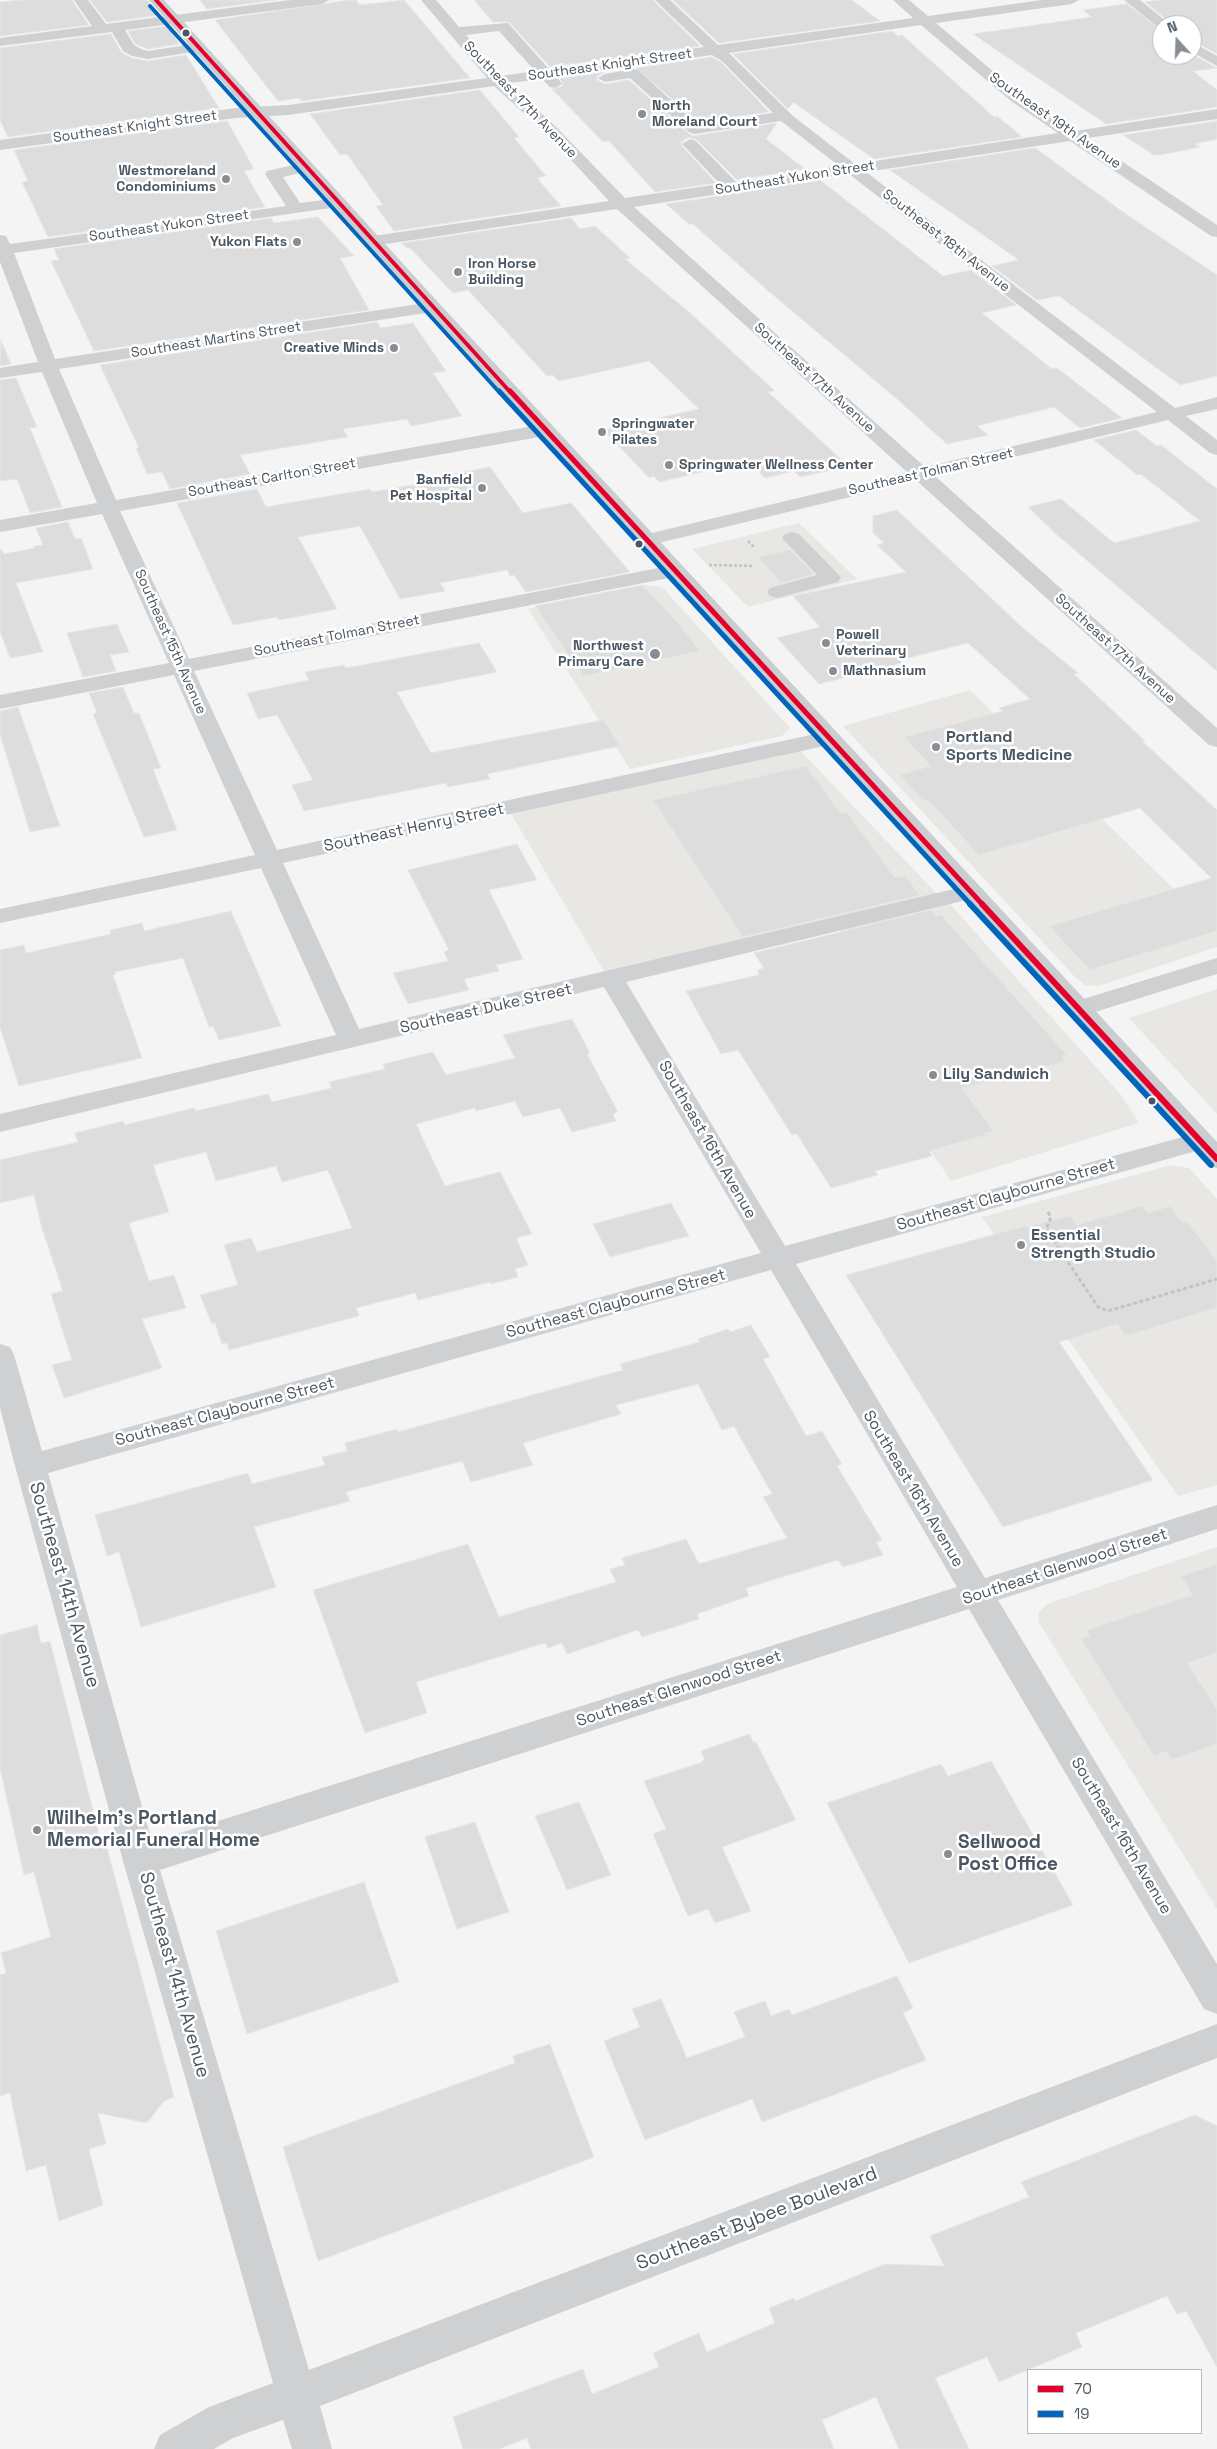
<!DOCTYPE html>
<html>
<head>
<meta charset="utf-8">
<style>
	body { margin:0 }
	#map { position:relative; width:1217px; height:2449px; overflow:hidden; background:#f4f4f4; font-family:"Space Grotesk",sans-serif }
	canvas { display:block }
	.legend { position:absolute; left:1027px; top:2369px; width:175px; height:65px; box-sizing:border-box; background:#fff; border:1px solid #b7bbc0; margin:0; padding:6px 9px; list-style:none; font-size:15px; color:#4a5661 }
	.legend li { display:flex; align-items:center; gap:10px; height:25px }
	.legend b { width:25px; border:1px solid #b7bbc0 }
	.north { position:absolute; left:1152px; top:15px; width:50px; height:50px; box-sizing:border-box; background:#fff; border:1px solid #b7bbc0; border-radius:50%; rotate:340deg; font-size:14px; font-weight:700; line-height:20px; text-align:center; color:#4a5661 }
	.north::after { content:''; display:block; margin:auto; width:18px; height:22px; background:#868d94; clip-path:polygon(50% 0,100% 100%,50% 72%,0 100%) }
</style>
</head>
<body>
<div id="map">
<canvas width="1217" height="2449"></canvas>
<ul class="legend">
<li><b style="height:6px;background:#e4002b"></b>70</li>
<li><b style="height:6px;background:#0065bd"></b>19</li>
</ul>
<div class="north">N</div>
</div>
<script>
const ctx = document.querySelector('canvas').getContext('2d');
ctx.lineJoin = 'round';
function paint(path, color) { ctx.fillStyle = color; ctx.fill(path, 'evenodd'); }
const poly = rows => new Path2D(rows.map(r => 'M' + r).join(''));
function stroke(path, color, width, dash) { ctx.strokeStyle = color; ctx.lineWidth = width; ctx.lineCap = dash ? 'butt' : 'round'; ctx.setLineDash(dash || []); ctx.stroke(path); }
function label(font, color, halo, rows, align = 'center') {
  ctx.font = font + ' "Space Grotesk",sans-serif'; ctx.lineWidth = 5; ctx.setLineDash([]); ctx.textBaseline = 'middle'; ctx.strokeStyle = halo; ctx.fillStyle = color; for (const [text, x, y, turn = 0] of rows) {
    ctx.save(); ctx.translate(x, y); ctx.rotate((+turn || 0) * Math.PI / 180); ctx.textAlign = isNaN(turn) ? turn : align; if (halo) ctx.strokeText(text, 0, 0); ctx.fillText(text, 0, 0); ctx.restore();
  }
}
const commercial = poly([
	[799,523,857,579,748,607,692,549],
	[643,585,662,587,790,728,782,736,630,769,528,609],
	[970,690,1217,931,1217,947,1099,986,1085,985,1074,976,843,726],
	[794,744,941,898,608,978,507,807],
	[949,903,1122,1096,1139,1123,951,1181,844,1022,893,1010,838,929],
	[1217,989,1217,1114,1129,1018],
	[1171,1165,1189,1168,1217,1199,1217,1485,1178,1496,982,1217],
	[1217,1547,1217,1909,1038,1621,1039,1612,1047,1604]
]);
const building = poly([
	[20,0,72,0,89,25,0,36,0,2,20,0],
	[90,0,147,0,160,15,107,22,90,0],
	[200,0,276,0,207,9,200,0],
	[350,0,356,0,360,5,404,0,470,78,301,101,299,98,278,101,215,20,350,0],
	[474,0,653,0,700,46,550,67,509,22,493,22,474,0],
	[673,0,852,0,880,21,719,43,673,0],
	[1160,0,1217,0,1217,54,1192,40,1192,25,1173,25,1145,2,1160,0],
	[1127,4,1162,31,1162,55,1192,54,1217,68,1193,71,1217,90,1217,107,1106,124,973,34,1092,17,1083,10,1127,4],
	[168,26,179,44,148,49,135,44,128,31,168,26],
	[892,31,898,36,902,35,994,117,997,116,1022,137,874,159,793,102,788,109,733,54,892,31],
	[111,34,121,52,132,58,148,61,186,55,219,108,8,137,0,120,0,48,111,34],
	[712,57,721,62,769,112,698,122,636,68,712,57],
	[605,72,597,76,597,80,605,84,629,80,688,133,693,136,777,123,766,139,805,169,737,180,697,140,689,137,681,142,681,145,716,183,655,192,609,141,603,142,552,89,563,86,560,78,605,72],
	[480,90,519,137,514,138,546,176,537,178,561,206,394,231,376,206,383,205,347,154,340,155,310,114,480,90],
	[227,121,254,169,244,171,265,207,48,237,22,182,28,181,14,150,227,121],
	[1217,121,1217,139,1195,144,1200,147,1160,155,1154,155,1123,135,1217,121],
	[1035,148,1123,212,1217,275,1217,376,1180,385,1059,296,1037,300,992,266,1019,260,890,170,1035,148],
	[820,180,943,276,971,270,1016,305,982,313,1052,369,1057,368,1122,418,1080,428,1054,407,977,426,988,435,947,444,897,399,766,289,693,224,689,224,666,204,820,180],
	[318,217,354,256,340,258,369,310,94,351,51,261,59,260,54,249,271,218,274,223,318,217],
	[571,218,580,229,595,226,630,258,625,259,689,312,775,391,768,392,843,461,835,463,841,468,800,477,794,471,765,478,749,461,659,482,654,476,649,478,604,430,699,409,649,361,559,381,553,375,547,376,468,290,453,293,410,248,406,248,402,243,571,218],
	[377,322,380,328,413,323,446,371,433,373,462,416,411,426,407,419,343,429,348,437,240,455,250,474,170,489,162,472,147,474,136,448,139,448,100,365,377,322],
	[1,340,11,364,0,366,1,340],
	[16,378,37,427,30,428,62,507,30,513,17,479,0,481,0,380,16,378],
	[1136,430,1157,446,1161,445,1217,489,1217,671,1057,535,1028,507,1061,499,1114,543,1200,521,1141,474,1137,475,1094,440,1136,430],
	[490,467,523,513,571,503,630,572,526,592,514,575,510,576,507,570,440,583,445,591,400,599,360,526,298,537,337,609,279,620,277,617,233,625,177,503,257,489,266,507,370,489,372,492,446,479,443,476,490,467],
	[897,510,1023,628,1078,673,1074,674,1145,741,1142,741,1217,810,1217,931,1090,970,1049,926,1211,878,1140,808,979,855,929,801,923,800,900,775,931,766,904,737,1003,711,999,708,1030,699,968,643,900,660,902,663,819,684,777,638,820,627,793,596,906,572,877,545,884,543,873,533,873,516,897,510],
	[68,522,75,539,81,538,93,569,16,583,43,652,10,658,0,631,0,548,4,554,35,548,34,546,43,545,36,528,68,522],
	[790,550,814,574,781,583,758,557,790,550],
	[642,585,679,624,700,651,583,676,535,606,642,585],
	[117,624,129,652,110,655,116,671,83,677,67,633,117,624],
	[479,643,497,672,397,692,431,753,604,720,620,746,487,774,490,779,448,787,446,783,304,811,292,785,313,780,277,715,258,719,247,693,309,680,305,672,344,665,346,668,479,643],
	[123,687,134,713,139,713,161,768,153,769,177,830,144,837,93,714,97,713,89,693,123,687],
	[18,707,60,826,30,832,0,734,0,711,18,707],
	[806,766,840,813,846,812,895,878,905,876,920,895,743,937,653,800,806,766],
	[517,844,537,880,489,890,523,959,496,965,499,971,464,979,469,990,408,1004,393,973,448,961,444,952,449,950,408,870,517,844],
	[931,910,936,916,941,915,1067,1055,1062,1056,1065,1061,962,1088,993,1131,984,1133,986,1135,929,1151,932,1156,875,1171,878,1175,831,1188,797,1134,792,1135,738,1050,721,1054,686,991,759,975,757,970,764,968,754,953,931,910],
	[231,911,281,1026,219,1040,213,1026,209,1027,183,958,115,972,116,974,113,975,142,1058,19,1086,0,1027,0,950,24,945,26,953,111,934,110,930,142,923,144,931,231,911],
	[572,1019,590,1053,587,1054,618,1112,613,1114,616,1121,572,1132,560,1108,523,1117,515,1101,476,1111,475,1108,416,1124,445,1186,500,1172,532,1234,516,1238,528,1265,515,1269,518,1277,491,1284,490,1282,418,1300,415,1293,356,1308,359,1316,229,1350,227,1343,222,1344,215,1323,212,1324,200,1295,238,1285,224,1245,251,1238,257,1252,352,1228,331,1177,327,1170,282,1182,276,1166,216,1181,206,1152,153,1165,169,1212,129,1223,149,1281,174,1275,186,1308,142,1319,162,1368,64,1398,52,1365,72,1360,51,1294,63,1291,41,1225,34,1195,0,1203,0,1160,78,1142,75,1133,123,1121,125,1125,194,1108,196,1111,268,1094,272,1102,332,1088,329,1082,385,1069,383,1064,433,1052,446,1075,515,1058,503,1035,572,1019],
	[671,1203,689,1236,610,1257,593,1224,671,1203],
	[1142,1206,1148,1213,1170,1206,1183,1223,1187,1222,1217,1261,1217,1308,1125,1336,1117,1324,1059,1342,1153,1480,1003,1527,846,1275,1025,1226,1027,1227,1070,1216,1077,1225,1142,1206],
	[751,1325,770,1357,763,1359,806,1436,822,1431,842,1464,837,1466,882,1540,876,1542,883,1555,843,1567,838,1560,746,1588,749,1596,697,1614,699,1619,642,1637,638,1630,567,1654,562,1643,548,1648,545,1643,416,1682,427,1713,365,1733,313,1590,468,1544,499,1617,616,1582,610,1569,625,1565,622,1558,686,1539,699,1564,787,1538,763,1497,772,1494,734,1426,722,1430,698,1384,616,1405,621,1414,523,1443,533,1465,471,1482,462,1461,346,1492,350,1501,254,1527,276,1587,141,1627,119,1552,107,1556,95,1515,248,1473,252,1484,325,1465,322,1457,347,1451,345,1443,397,1429,398,1432,623,1370,620,1364,700,1342,698,1339,728,1329,730,1332,751,1325],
	[1217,1564,1217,1653,1187,1663,1217,1709,1217,1744,1172,1760,1166,1751,1154,1756,1081,1639,1090,1636,1087,1630,1193,1595,1181,1576,1217,1564],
	[37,1625,41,1643,50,1641,101,1842,105,1841,174,2097,164,2101,147,2123,98,2113,106,2144,89,2149,103,2205,59,2221,46,2165,26,2171,10,2093,0,2096,0,1975,6,1973,1,1953,51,1937,34,1872,24,1875,0,1768,0,1635,37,1625],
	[749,1734,754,1743,756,1742,796,1820,722,1847,751,1911,715,1923,708,1909,688,1916,653,1834,666,1829,644,1781,703,1762,702,1761,705,1760,701,1751,749,1734],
	[991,1761,1073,1905,909,1963,827,1803,941,1764,948,1776,991,1761],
	[579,1802,611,1875,567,1890,535,1816,579,1802],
	[475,1822,509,1912,457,1929,425,1837,475,1822],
	[364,1882,399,1982,247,2034,216,1931,364,1882],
	[897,1976,913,2008,903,2013,926,2060,762,2122,752,2099,645,2140,604,2041,640,2027,632,2009,661,1999,687,2058,745,2037,734,2012,765,2001,771,2016,789,2009,792,2015,897,1976],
	[550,2044,594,2157,318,2261,283,2147,515,2063,513,2056,550,2044],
	[1195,2115,1217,2126,1217,2367,1186,2311,1177,2314,1167,2296,1076,2333,1082,2347,999,2382,987,2357,935,2378,969,2449,899,2449,876,2397,822,2420,834,2449,531,2449,527,2438,499,2449,463,2449,453,2417,583,2369,592,2394,659,2367,653,2353,699,2333,707,2352,775,2323,769,2308,794,2298,795,2301,885,2264,944,2266,930,2236,1029,2197,1021,2182,1195,2115]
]);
const pathFar1 = poly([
	[748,541,754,547],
	[709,565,754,566]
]);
const path = poly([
	[1048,1212,1051,1217,1046,1229,1098,1307,1108,1311,1217,1279]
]);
const minor = poly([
	[74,0,88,0,106,24,290,0,329,0,322,4,125,30,134,45,141,49,148,51,199,43,206,47,199,51,148,59,132,56,123,51,112,32,0,46,0,38,92,26,74,0],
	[421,0,436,0,459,27,508,23,549,69,704,47,655,0,670,0,718,45,913,18,893,0,909,0,928,16,1042,0,1079,0,1072,4,936,23,1021,95,1075,131,1217,109,1217,119,1087,138,1217,225,1217,237,1211,236,1070,141,866,172,1175,408,1217,397,1217,409,1186,416,1217,440,1217,455,1210,453,1168,420,935,476,1217,728,1217,747,1209,745,917,481,646,546,639,544,636,540,639,536,907,472,617,209,373,246,367,245,365,241,367,237,373,236,609,201,548,135,494,86,288,115,236,118,0,150,0,140,236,108,288,105,487,78,421,0],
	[921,25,1011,101,1058,133,855,164,793,116,729,53,921,25],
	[499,31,535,71,501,76,466,35,499,31],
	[712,55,722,61,773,113,697,124,638,70,633,69,605,74,598,78,605,82,630,78,689,132,694,134,781,121,839,166,736,182,696,141,690,139,682,144,720,184,625,198,558,129,509,83,542,79,550,87,555,88,562,84,557,77,712,55],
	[849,174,1157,412,925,467,634,207,849,174],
	[1124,0,1140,0,1171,25,1162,25,1162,29,1159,28,1124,0],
	[1192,42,1217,56,1217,66,1192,52,1192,42],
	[307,162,315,167,313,170,283,177,300,203,339,198,345,200,347,203,345,206,14,253,55,359,432,302,438,303,441,307,438,311,432,312,59,369,116,500,545,424,552,426,554,430,552,434,545,436,120,511,189,659,674,565,681,567,684,571,681,575,674,577,194,671,277,850,829,731,837,733,840,738,837,743,829,745,283,863,359,1029,971,885,979,887,983,892,979,897,626,982,785,1246,1201,1132,1210,1135,1214,1141,1210,1147,796,1264,985,1578,1217,1505,1217,1529,998,1600,1217,1964,1217,2014,1204,2009,969,1609,160,1870,309,2370,1217,2024,1217,2058,320,2406,332,2449,292,2449,283,2420,233,2438,214,2449,154,2449,160,2435,209,2407,273,2383,123,1861,15,1466,0,1408,0,1344,10,1347,14,1355,42,1451,761,1253,604,987,0,1132,0,1114,336,1035,261,868,0,923,0,909,255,855,174,675,0,709,0,695,169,663,102,514,0,532,0,520,97,503,42,372,0,378,0,368,38,362,0,262,0,235,6,236,10,244,286,206,265,174,267,171,307,162],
	[771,1270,957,1587,152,1842,48,1473,771,1270],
	[792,532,799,534,838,574,841,578,838,582,777,598,770,596,767,592,770,588,817,575,782,538,785,534,792,532],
	[1217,958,1217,974,1079,1017,1070,1015,1066,1009,1070,1003,1217,958]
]);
const major = poly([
	[149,0,164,0,436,300,1217,1142,1217,1168,1208,1166,424,308,149,0]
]);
const bus1Far2 = poly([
	[156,0,511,393]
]);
const bus1Far1 = poly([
	[510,391,983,905]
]);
const bus1 = poly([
	[982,904,1217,1159]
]);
const bus2Far2 = poly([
	[150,6,500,393]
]);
const bus2Far1 = poly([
	[499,391,971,905]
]);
const bus2 = poly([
	[970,904,1211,1165]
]);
const markers = [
	[186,33,4.5,"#4a5661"],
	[642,114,5,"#868d94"],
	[226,179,5,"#868d94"],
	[297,242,5,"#868d94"],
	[458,272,5,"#868d94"],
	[394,348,5,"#868d94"],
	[602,432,5,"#868d94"],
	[669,465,5,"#868d94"],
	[482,488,5,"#868d94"],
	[639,544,4.5,"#4a5661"],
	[826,643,5,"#868d94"],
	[655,654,6,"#868d94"],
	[833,671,5,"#868d94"],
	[936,747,5,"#868d94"],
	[933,1075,5,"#868d94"],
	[1152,1101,4.5,"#4a5661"],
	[1021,1245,5,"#868d94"],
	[37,1830,5,"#868d94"],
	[948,1854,5,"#868d94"]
];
const farStreetnames = [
	["Southeast Knight Street",610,65,-8],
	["Southeast 17th Avenue",520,100,46],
	["Southeast 19th Avenue",1055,121,35],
	["Southeast Knight Street",135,127,-8],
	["Southeast Yukon Street",795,178,-9],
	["Southeast Yukon Street",169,226,-8],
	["Southeast 18th Avenue",946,241,38],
	["Southeast Martins Street",216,340,-9],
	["Southeast 17th Avenue",814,378,42],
	["Southeast Tolman Street",931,472,-13],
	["Southeast Carlton Street",272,478,-10],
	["Southeast Tolman Street",337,636,-11],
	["Southeast 15th Avenue",170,642,66],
	["Southeast 17th Avenue",1115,649,42]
];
const farPoinames = [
	["North",652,106],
	["Moreland Court",652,122],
	["Westmoreland",216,171,"right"],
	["Condominiums",216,187,"right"],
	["Yukon Flats",287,242,"right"],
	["Iron Horse",468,264],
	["Building",468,280],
	["Creative Minds",384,348,"right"],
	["Springwater",612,424],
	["Pilates",612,440],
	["Springwater Wellness Center",679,465],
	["Banfield",472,480,"right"],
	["Pet Hospital",472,496,"right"],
	["Powell",836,635],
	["Veterinary",836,651],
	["Northwest",644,646,"right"],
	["Primary Care",644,662,"right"],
	["Mathnasium",843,671]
];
const poiNames = [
	["Portland",946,738],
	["Sports Medicine",946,756],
	["Lily Sandwich",943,1075],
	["Essential",1031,1236],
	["Strength Studio",1031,1254]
];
const streetNames = [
	["Southeast Henry Street",414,828,-12],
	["Southeast Duke Street",486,1009,-13],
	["Southeast 16th Avenue",707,1140,60],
	["Southeast Claybourne Street",1006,1195,-16],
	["Southeast Claybourne Street",616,1304,-15],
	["Southeast Claybourne Street",225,1412,-15],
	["Southeast 16th Avenue",913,1489,59],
	["Southeast Glenwood Street",1065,1567,-18],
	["Southeast Glenwood Street",679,1689,-18],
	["Southeast 16th Avenue",1121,1836,59]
];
const nearStreetnames = [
	["Southeast 14th Avenue",64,1585,74],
	["Southeast 14th Avenue",174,1975,74],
	["Southeast Bybee Boulevard",757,2219,-21]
];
const nearPoinames = [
	["Wilhelm's Portland",47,1819],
	["Memorial Funeral Home",47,1841],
	["Sellwood",958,1843],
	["Post Office",958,1865]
];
paint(commercial, '#e8e7e3');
paint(building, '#ddddde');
stroke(building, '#e5e6e7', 1);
stroke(pathFar1, '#bcc7c4', 2.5, [3, 2]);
stroke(path, '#bcc7c4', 3, [4, 2.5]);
paint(minor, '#ced0d2');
paint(major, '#caced1');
stroke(bus1Far2, '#e4002b', 4);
stroke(bus1Far1, '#e4002b', 5);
stroke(bus1, '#e4002b', 6);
stroke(bus2Far2, '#0065bd', 4);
stroke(bus2Far1, '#0065bd', 5);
stroke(bus2, '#0065bd', 6);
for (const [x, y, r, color] of markers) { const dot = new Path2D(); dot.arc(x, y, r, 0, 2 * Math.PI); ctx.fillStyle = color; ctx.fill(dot); stroke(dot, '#fff', 2); }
label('14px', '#4a5661', '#fff', farStreetnames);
label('bold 14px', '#4a5661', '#fff', farPoinames, 'left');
label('bold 16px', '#4a5661', '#fff', poiNames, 'left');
label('16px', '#4a5661', '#fff', streetNames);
label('19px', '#4a5661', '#fff', nearStreetnames);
label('bold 19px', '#4a5661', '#fff', nearPoinames, 'left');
</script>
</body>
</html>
